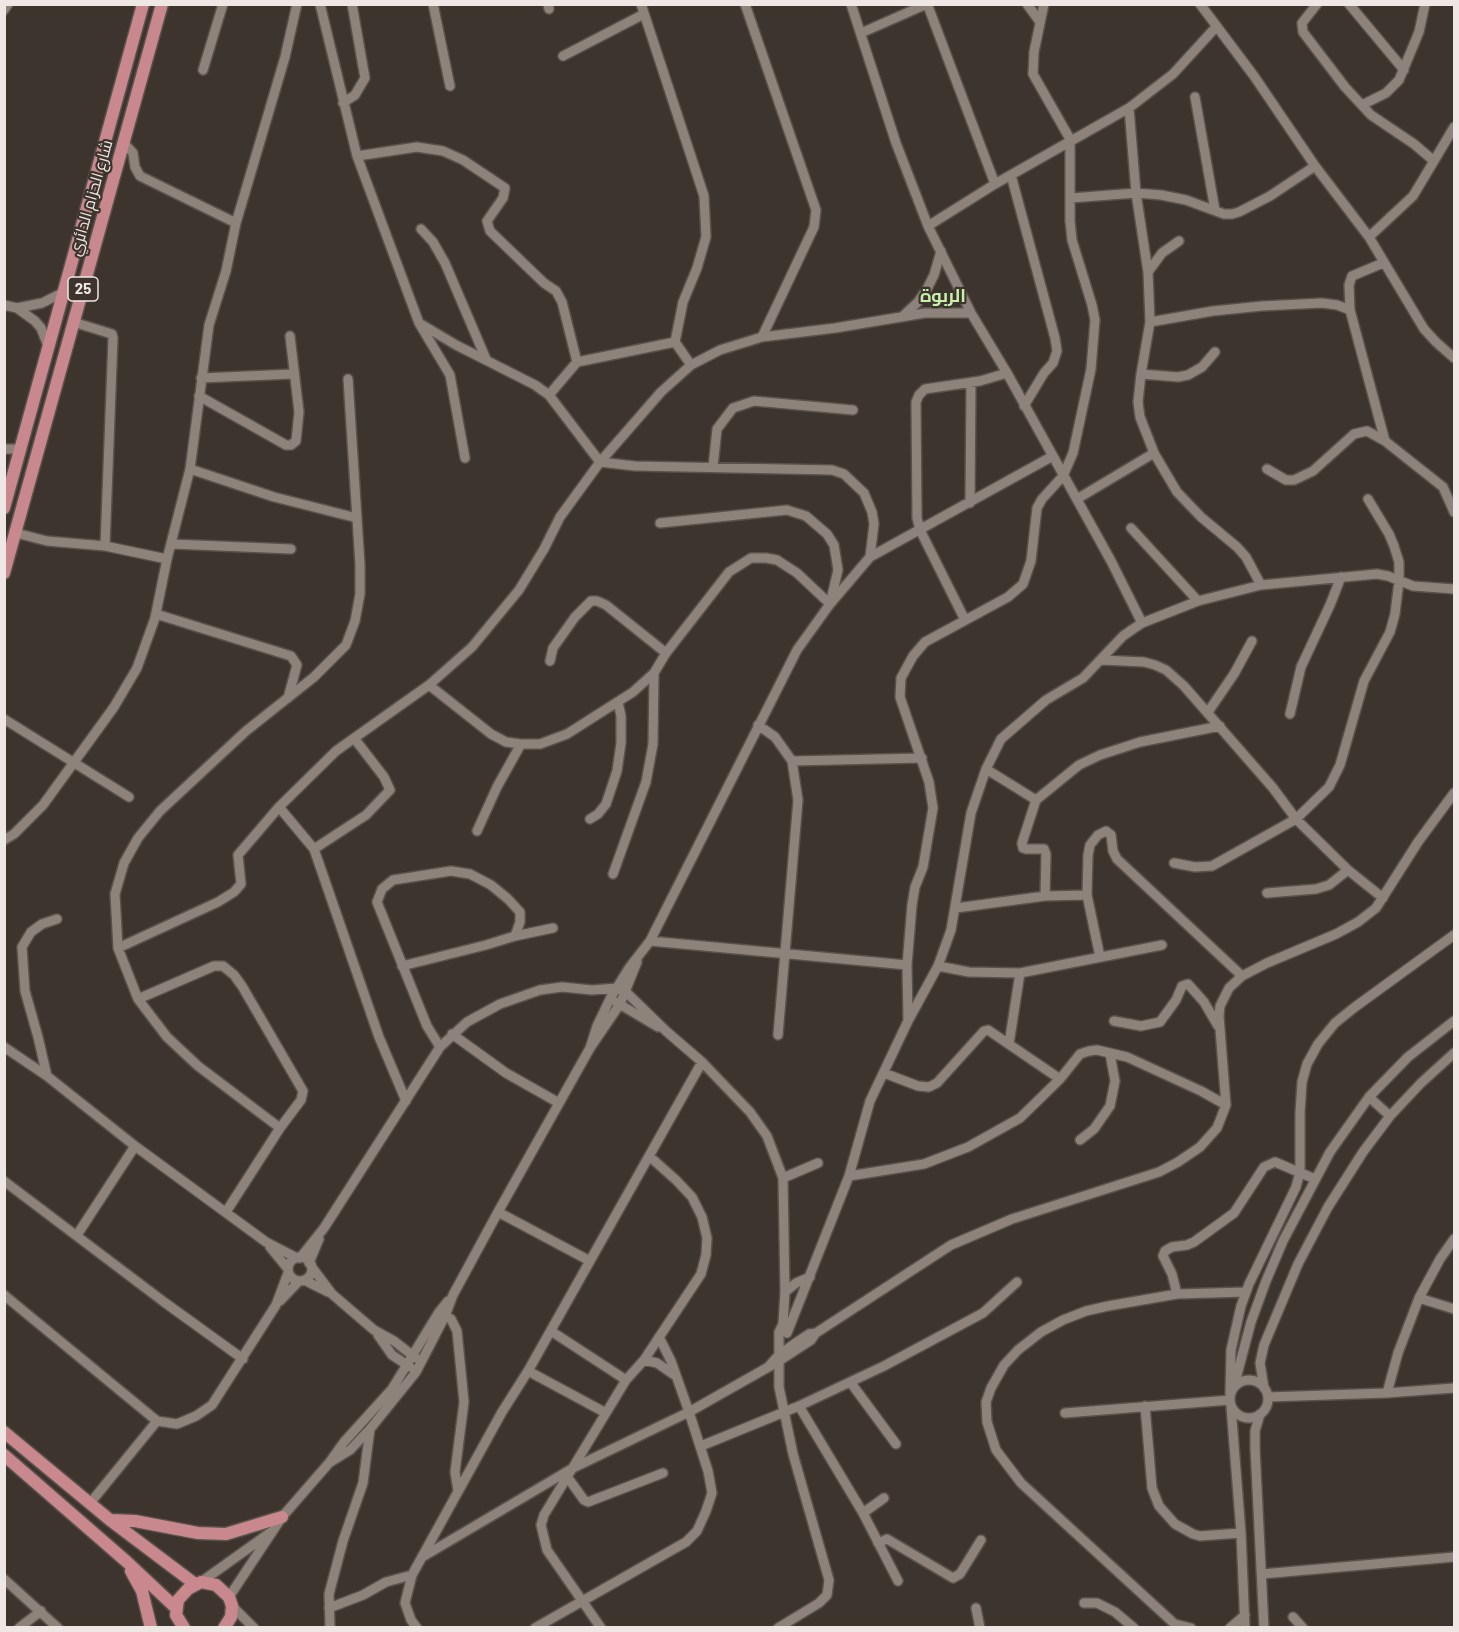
<!DOCTYPE html>
<html>
<head>
<meta charset="utf-8">
<style>
	body { margin:0 }
	#map { position:relative; width:1459px; height:1632px; overflow:hidden; background:#3e342e; font-family:Barlow,sans-serif }
	canvas { display:block }
	.frame { position:absolute; inset:0; border:6px solid #eee7e3; pointer-events:none }
</style>
</head>
<body>
<div id="map">
<canvas width="1459" height="1632"></canvas>
<div class="frame"></div>
</div>
<script>
const ctx = document.querySelector('canvas').getContext('2d');
ctx.lineJoin = 'round';
const poly = rows => new Path2D(rows.map(r => 'M' + r).join(''));
function stroke(path, color, width, dash) { ctx.strokeStyle = color; ctx.lineWidth = width; ctx.lineCap = dash ? 'butt' : 'round'; ctx.setLineDash(dash || []); ctx.stroke(path); }
function label(font, color, halo, rows, align = 'center') {
  ctx.font = font + ' Barlow,Cairo,sans-serif'; ctx.lineWidth = 4.5; ctx.setLineDash([]); ctx.textBaseline = 'middle'; ctx.strokeStyle = halo; ctx.fillStyle = color; for (const [text, x, y, turn = 0] of rows) {
    ctx.save(); ctx.translate(x, y); ctx.rotate((+turn || 0) * Math.PI / 180); ctx.textAlign = isNaN(turn) ? turn : align; if (halo) ctx.strokeText(text, 0, 0); ctx.fillText(text, 0, 0); ctx.restore();
  }
}
const minor = poly([
	[320,4,357,156,419,323,456,345,535,385,549,395,600,462,635,466,832,470,844,474,864,493,872,512,874,524,870,557,830,604,797,650,650,941,629,968,611,997,597,1026,590,1048],
	[433,4,450,86],
	[548,4,549,9],
	[641,4,704,196,706,237,697,268,683,302,675,342,691,365],
	[745,4,816,210,814,227,762,337],
	[851,4,896,143,928,226,971,313,1007,373,1111,561,1142,623],
	[1027,4,1040,22],
	[1200,4,1254,76,1315,166,1369,237,1424,329,1436,342,1454,358],
	[1317,4,1302,23,1303,32,1345,87,1371,115,1414,144,1434,161,1413,196,1369,237],
	[1349,4,1404,70],
	[928,6,995,184],
	[4,10,8,4],
	[861,33,927,4],
	[563,56,644,14],
	[203,70,223,4],
	[1195,97,1215,210],
	[343,103,355,95,365,78,352,4],
	[1362,105,1386,93,1399,80,1419,32,1425,4],
	[1129,108,1136,193,1148,272],
	[124,143,133,153,135,167,140,176,236,223],
	[357,156,417,147,443,151,463,160,505,188,503,198,487,221,490,231,544,283,556,291,562,302,577,362,549,395],
	[1434,161,1454,127],
	[1011,175,1055,338,1057,351,1053,363,1044,373,1024,406],
	[1071,198,1136,193,1161,195,1186,200,1224,214,1232,214,1239,212,1270,196,1315,166],
	[928,226,995,184,1129,108,1173,74,1216,27],
	[421,229,433,242,445,263,486,359],
	[1179,241,1162,253,1148,272,1150,322,1141,374,1138,402,1140,417,1154,453,1177,492,1201,517,1237,547,1246,557,1261,585],
	[4,305,17,308,35,321,41,328,48,346],
	[17,308,42,303,64,292],
	[1350,310,1349,285,1352,276,1383,263],
	[903,316,918,302,927,289,934,275,941,251],
	[73,322,112,334,113,338,105,546],
	[1150,322,1213,311,1262,306,1322,303,1337,305,1350,310,1385,441,1443,487,1454,512],
	[419,323,450,375,465,458],
	[577,362,675,342],
	[1141,374,1178,377,1188,375,1202,367,1215,352],
	[201,378,293,374],
	[199,396,286,445,291,445,296,441,299,412,290,336],
	[4,449,21,449],
	[713,467,717,429,733,408,754,401,853,410],
	[190,469,274,497,357,518],
	[1267,469,1286,480,1294,480,1313,471,1354,434,1367,431,1385,441],
	[1077,499,1154,453],
	[970,503,971,383],
	[1131,528,1198,601],
	[16,533,47,541,105,546,167,559],
	[172,544,291,549],
	[870,557,1051,457],
	[156,614,291,656,297,665,288,698],
	[965,620,920,530,917,518,916,402,919,395,925,389,980,381,1007,373],
	[1102,660,1144,662,1155,665,1166,670,1184,686,1273,788,1296,819,1348,870,1383,898],
	[550,661,553,648,575,617,591,601,597,601,606,605,666,653],
	[429,685,491,734,506,742,521,744,540,744,567,734,633,692,654,673,666,653,729,572,751,558,766,558,777,560,797,573,830,604,838,570,834,545,827,534,806,516,787,510,660,523],
	[1208,712,1234,674,1252,641],
	[1290,714,1301,667,1330,605,1341,577],
	[4,719,129,797],
	[758,725,775,737,792,761,798,800,778,1035],
	[792,761,922,758],
	[986,769,1036,800],
	[279,807,314,849,379,1037,406,1101],
	[590,819,598,814,606,804,617,771,621,743,621,716,618,702],
	[477,831,497,787,521,744],
	[4,840,14,834,43,805,114,707,137,668,155,618,167,559,190,469,209,325,226,271,236,223,285,57,297,4],
	[314,849,366,815,390,790,384,777,354,738],
	[1174,863,1195,867,1212,866,1296,819,1329,787,1340,765,1364,681,1390,632,1395,614,1399,581,1399,562,1394,546,1389,534,1368,499],
	[613,874,646,782,653,744,654,673],
	[1267,893,1316,889,1329,885,1348,870],
	[1045,896,1046,854,1044,849,1026,849,1023,848,1022,843,1036,800,1079,765,1100,755,1140,742,1220,726],
	[956,908,1045,896,1087,895],
	[650,941,907,965],
	[118,948,218,902,234,892,241,884,238,855,279,807,336,751,429,685,472,647,519,590,544,549,560,517,600,462,661,392,691,365,720,350,762,337,835,328,925,313,971,313],
	[1100,957,1087,895,1088,855,1090,845,1098,835,1106,831,1111,835,1113,851,1117,859,1242,976],
	[402,966,486,945,515,936],
	[938,966,969,972,1020,973,1162,945],
	[138,999,214,966,223,966,234,975,242,986,303,1091,301,1100,280,1128,226,1212],
	[616,1002,658,1027],
	[908,1019,907,965,912,905,915,887,923,867,933,808,929,782,900,697,901,678,913,656,925,642,1008,597,1023,584,1031,561,1037,508,1042,499,1063,476,1073,453,1091,369,1095,320,1092,305,1072,240,1070,221,1070,139,1033,74,1034,52,1044,4],
	[1114,1021,1141,1026,1160,1022,1176,1000,1182,986,1188,984,1204,1002,1218,1026],
	[452,1034,506,1073,559,1103],
	[1009,1044,1020,973],
	[4,1047,47,1076,135,1146,266,1242,297,1258],
	[440,1047,427,1026,377,902,382,889,393,880,451,871,470,874,491,885,508,899,520,912,520,922,515,936,553,928],
	[884,1073,918,1086,929,1087,937,1083,984,1031,988,1030,1060,1079],
	[47,1076,38,1037,25,991,22,947,31,932,42,924,57,919],
	[1369,1097,1390,1116],
	[280,1128,198,1066,167,1037,138,999,118,948,115,894,124,863,138,838,160,811,246,731,314,677,346,645,355,621,360,594,360,565,348,379],
	[1080,1140,1094,1129,1110,1106,1115,1081,1110,1054],
	[849,1176,924,1164,968,1147,1020,1118,1060,1079,1080,1054,1089,1051,1097,1050,1127,1057,1201,1091,1226,1105],
	[783,1178,818,1163],
	[4,1181,164,1302,243,1359],
	[498,1212,590,1261],
	[77,1235,135,1146],
	[270,1247,288,1269],
	'288 1269a12 12 0 1 1 24 0a12 12 0 1 1-24 0Z',
	[300,1258,324,1228,440,1047,467,1022,500,1004,540,990,562,987,592,990,617,988,626,992,666,1031,702,1062,750,1112,767,1136,783,1178,785,1292,783,1324,779,1332,779,1387,793,1454,829,1580,827,1595,819,1603,778,1628],
	[309,1263,319,1239],
	[311,1266,332,1294,374,1330,394,1341,416,1358],
	[304,1280,328,1292],
	[785,1292,796,1283,810,1277],
	[1177,1294,1172,1274,1163,1256,1165,1251,1172,1247,1187,1245,1194,1242,1234,1213,1264,1167,1275,1162,1315,1179],
	[4,1295,157,1421,177,1424,196,1416,212,1405,276,1305,288,1273],
	[1419,1298,1454,1309],
	[280,1301,299,1281],
	[445,1316,451,1319,457,1331,464,1402,455,1472,458,1491],
	[551,1331,626,1380],
	[787,1333,849,1176,870,1101,908,1021,938,966,951,930,971,813,986,769,1001,739,1046,700,1083,678,1123,636,1133,629,1142,623,1198,601,1261,585,1377,574,1388,576,1413,586,1454,589],
	[378,1335,392,1355,410,1367],
	[644,1360,657,1363,676,1376],
	[769,1366,779,1355,797,1342,809,1334,816,1333,951,1245,1012,1219,1159,1172,1178,1162,1200,1147,1217,1128,1226,1105,1219,1016,1220,1006,1229,988,1242,976,1267,963,1336,934,1358,922,1376,908,1418,842,1454,793],
	[528,1371,606,1413],
	'1230 1399a19 19 0 1 1 38 0a19 19 0 1 1-38 0Z',
	[851,1383,896,1444],
	[1234,1386,1251,1322,1266,1281,1283,1241,1330,1152,1369,1097,1408,1057,1454,1021],
	[1264,1388,1260,1363,1264,1345,1298,1264,1328,1207,1363,1152,1390,1116,1421,1083,1454,1053],
	[1387,1393,1398,1353,1419,1298,1440,1259,1454,1239],
	[1230,1395,1231,1350,1241,1306,1249,1284,1296,1187,1300,1172,1300,1113,1302,1082,1307,1064,1318,1044,1335,1023,1355,1007,1454,935],
	[1268,1397,1387,1393,1454,1388],
	[799,1406,863,1513,898,1581],
	[1145,1406,1152,1488,1159,1506,1175,1524,1193,1534,1200,1536,1241,1533],
	[1231,1407,1241,1533,1245,1628],
	[1065,1413,1230,1400],
	[1260,1414,1255,1431,1255,1448,1264,1628],
	[701,1446,799,1406,884,1366,983,1313,1017,1282],
	[329,1463,350,1450,370,1429,416,1372,445,1316,453,1295,498,1212,590,1048,620,1004,637,962],
	[568,1478,584,1500,588,1502,663,1473],
	[91,1502,157,1421],
	[863,1513,884,1498],
	[878,1543,887,1539,953,1578,960,1574,981,1540],
	[424,1556,573,1468,689,1412,779,1361,811,1340,815,1334],
	[1262,1574,1454,1557],
	[4,1579,58,1628],
	[201,1582,271,1532],
	[229,1597,282,1517,329,1463,344,1442,392,1389,439,1312,448,1301],
	[1084,1603,1097,1603,1115,1612,1134,1628],
	[232,1606,254,1628],
	[329,1608,363,1595,386,1582,412,1575],
	[976,1608,980,1628],
	[1293,1617,1303,1628],
	[1175,1624,1191,1628],
	[19,1628,41,1611],
	[330,1628,329,1594,343,1541,363,1483,370,1429],
	[417,1628,411,1620,405,1603,412,1575,502,1412,528,1371,702,1062],
	[535,1628,686,1542,697,1531,706,1511,712,1493,708,1471,689,1412,671,1361,659,1337],
	[601,1628,547,1550,541,1525,544,1515,626,1380,644,1360,701,1274,706,1255,707,1238,702,1217,692,1197,676,1180,649,1156],
	[1179,1628,1021,1483,996,1450,987,1422,986,1402,991,1388,1004,1365,1018,1350,1041,1332,1063,1320,1086,1311,1108,1306,1177,1294,1246,1292],
	[1230,1628,1245,1615]
]);
const major = poly([
	[4,508,143,4],
	[4,573,162,4],
	[4,1432,110,1520,195,1584],
	[4,1455,127,1562,176,1608],
	[110,1520,135,1521,198,1533,226,1534,282,1517],
	[131,1571,142,1591,151,1628],
	[184,1628,176,1615,178,1600,188,1589,201,1582,216,1585,229,1597,232,1606,231,1617,224,1628]
]);
const shields = [
	[83,289,30]
];
const shieldNames = [
	["25",83,289]
];
const streetNames = [
	["شارع الحزام الدائري",91,198,-74]
];
const neighbourhoodNames = [
	["الربوة",943,296]
];
stroke(minor, '#59514b', 12);
stroke(major, '#59514b', 15);
stroke(minor, '#8e837b', 9);
stroke(major, '#c9878e', 12);
for (const [x, y, w] of shields) { const box = new Path2D(); box.roundRect(x - w / 2, y - 12, w, 24, 4.5); ctx.fillStyle = '#3e342e'; ctx.fill(box); stroke(box, '#eee7e3', 1.5); }
label('bold 15px', '#eee7e3', null, shieldNames);
label('16px', '#eee7e3', '#3e342e', streetNames);
label('bold 18px', '#c8f0ab', '#3e342e', neighbourhoodNames);
</script>
</body>
</html>
